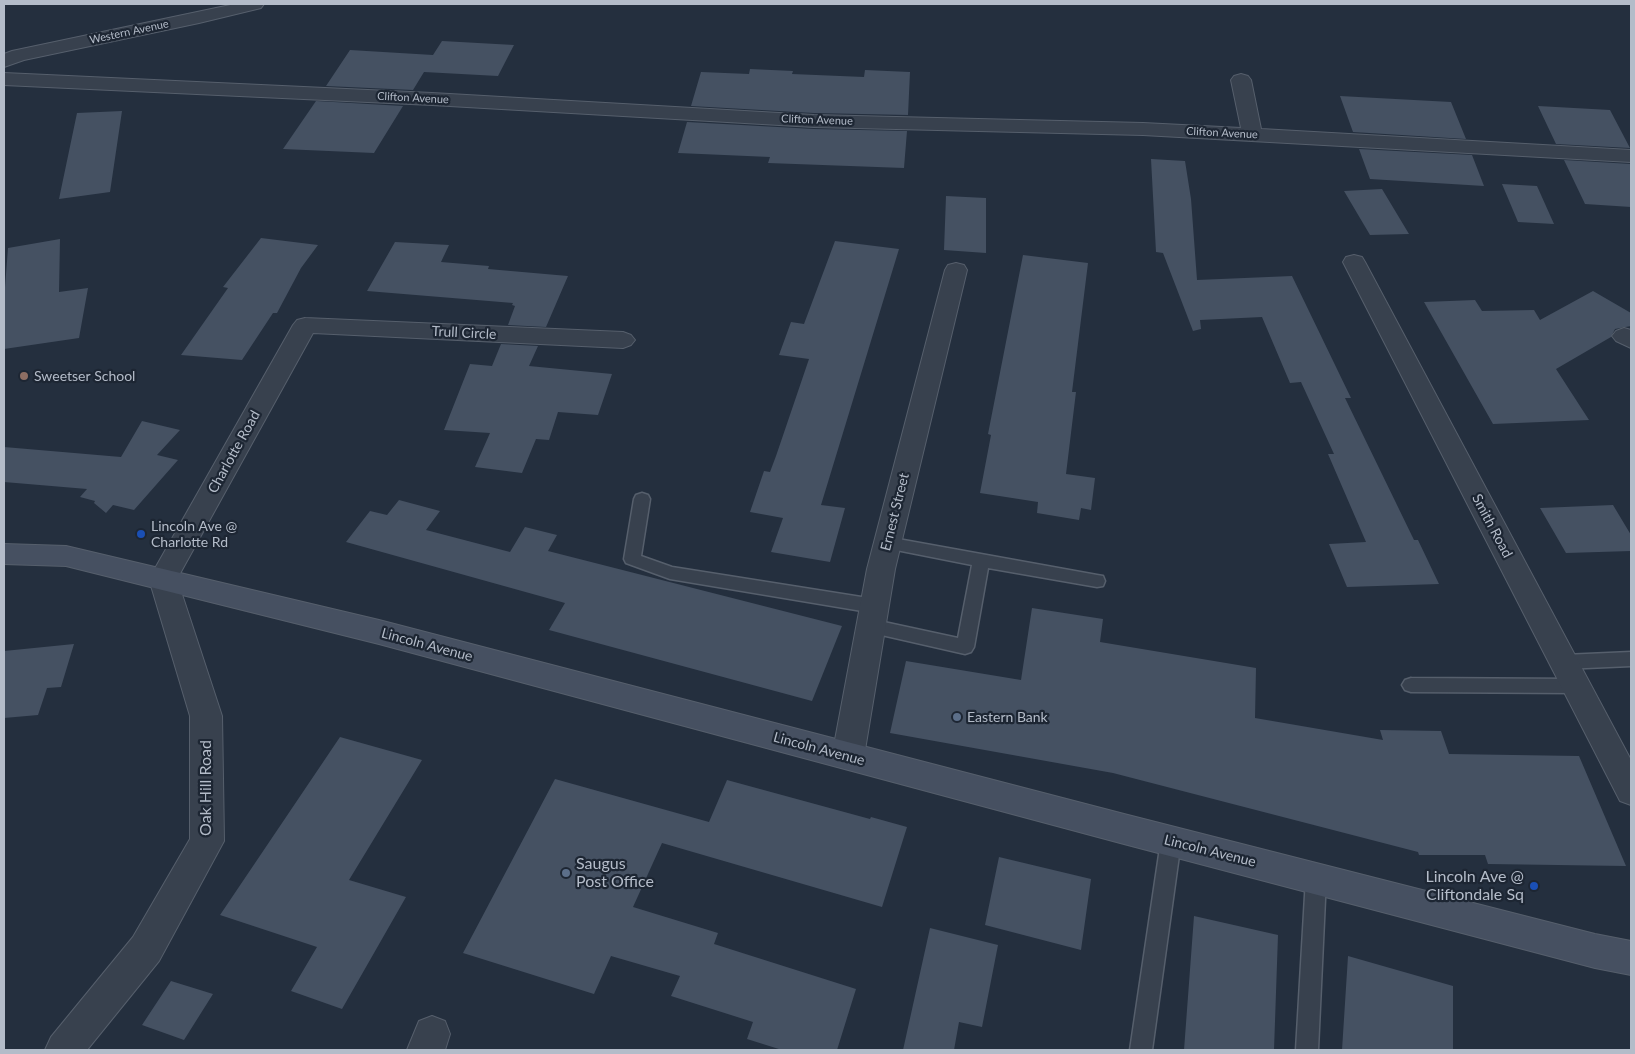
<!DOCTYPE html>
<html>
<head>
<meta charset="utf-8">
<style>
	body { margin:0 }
	#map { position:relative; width:1635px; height:1054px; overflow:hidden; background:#242f3e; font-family:Lato,sans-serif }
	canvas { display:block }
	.frame { position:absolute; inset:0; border:5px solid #b4bcc9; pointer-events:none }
</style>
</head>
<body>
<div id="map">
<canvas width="1635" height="1054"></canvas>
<div class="frame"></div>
</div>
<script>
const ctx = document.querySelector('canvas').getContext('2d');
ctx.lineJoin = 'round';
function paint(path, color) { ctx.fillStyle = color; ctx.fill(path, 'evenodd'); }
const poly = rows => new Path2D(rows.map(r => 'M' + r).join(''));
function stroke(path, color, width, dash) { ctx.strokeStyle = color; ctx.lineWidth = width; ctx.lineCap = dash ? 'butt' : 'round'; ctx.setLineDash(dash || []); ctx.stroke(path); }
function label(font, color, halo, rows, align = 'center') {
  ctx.font = font + ' Lato,sans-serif'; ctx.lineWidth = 4.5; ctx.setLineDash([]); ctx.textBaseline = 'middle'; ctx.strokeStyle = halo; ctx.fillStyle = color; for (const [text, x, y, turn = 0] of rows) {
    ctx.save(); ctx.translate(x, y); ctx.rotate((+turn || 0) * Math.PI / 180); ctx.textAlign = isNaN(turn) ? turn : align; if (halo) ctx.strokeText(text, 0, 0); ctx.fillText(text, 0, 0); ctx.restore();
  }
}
const building = poly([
	[442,41,514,45,498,76,424,72,413,90,326,86,350,50,433,55],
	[750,69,793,71,792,74,864,77,865,70,910,72,908,115,814,113,691,106,701,72,749,74],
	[1340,96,1451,102,1466,139,1353,132],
	[316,101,403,106,374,153,283,149],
	[1538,106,1610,110,1630,148,1556,144],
	[122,111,110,192,59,199,77,113],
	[687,122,814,129,907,131,904,168,768,163,770,157,678,153],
	[1359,149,1472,155,1484,186,1370,179],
	[1151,159,1185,161,1191,199,1197,280,1292,276,1351,398,1345,398,1414,540,1418,540,1439,584,1347,587,1329,544,1366,542,1328,454,1334,454,1301,382,1290,383,1262,317,1200,320,1201,329,1193,331,1163,253,1156,252],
	[1564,160,1631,164,1631,207,1585,204],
	[1502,184,1537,186,1554,224,1518,222],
	[1382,189,1409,234,1370,235,1344,191],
	[946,196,986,198,986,253,944,250],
	[261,238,318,245,301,268,277,313,273,313,242,360,181,355,228,288,223,287],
	[60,239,59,292,88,288,79,338,4,349,4,300,8,248],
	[835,241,899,249,821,505,845,508,830,562,771,552,783,518,750,512,764,471,770,472,776,456,809,359,779,355,791,322,804,324],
	[395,242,449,245,441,262,489,266,488,269,568,276,546,327,508,325,515,306,512,305,513,303,367,291],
	[1023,255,1088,263,1072,392,1076,392,1066,474,1095,478,1091,510,1081,508,1079,520,1037,513,1038,502,980,493,991,435,988,434],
	[1593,291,1631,313,1631,326,1615,329,1611,337,1556,369,1589,420,1493,424,1424,302,1475,300,1482,311,1534,310,1540,320],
	[501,344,538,346,529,366,612,374,598,415,558,412,549,440,536,439,522,473,475,467,490,433,444,430,470,364,492,366],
	[142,421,180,430,157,455,178,460,134,510,113,505,106,513,94,503,95,501,80,497,87,489,4,482,4,447,121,457],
	[399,500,440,511,426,530,510,552,525,527,557,535,548,551,842,626,812,701,549,630,565,603,346,542,370,511,387,515],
	[1613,505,1631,535,1631,551,1566,553,1540,508],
	[1032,608,1103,619,1100,642,1256,668,1255,718,1383,740,1380,730,1441,731,1449,754,1579,756,1626,866,1488,864,1485,855,1419,855,1418,852,1113,773,890,733,906,661,1021,680],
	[74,644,61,687,47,688,38,715,4,718,4,651],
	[340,737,422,760,349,880,406,897,342,1009,291,991,317,947,220,915],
	[555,779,709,822,727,780,870,819,871,817,907,827,882,907,662,843,633,907,718,933,714,944,856,989,837,1050,782,1050,747,1039,753,1022,671,996,680,976,611,956,594,994,463,953],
	[999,857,1091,879,1081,950,985,925],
	[1194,916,1278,935,1274,1050,1184,1050],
	[930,928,998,945,982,1027,959,1022,954,1050,903,1050],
	[1348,956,1453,986,1453,1050,1342,1050],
	[171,981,213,994,184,1040,142,1025]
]);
const lane = poly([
	[642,493,648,495,650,499,641,556,672,567,874,599,880,601,883,606,880,611,874,613,670,579,626,563,624,559,634,499,636,495,642,493],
	[887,537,1097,575,1103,576,1105,581,1103,586,1097,587,988,568,974,647,971,652,965,654,864,631,861,626,864,621,870,619,958,638,972,565,881,547,879,543,881,539,887,537],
	[1631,652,1631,666,1564,669,1558,667,1555,662,1558,657,1564,655,1631,652],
	[1411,678,1576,679,1582,681,1585,686,1582,691,1576,693,1411,692,1405,690,1402,685,1405,680,1411,678],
	[1171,832,1178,835,1181,841,1152,1050,1130,1050,1161,841,1164,835,1171,832],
	[1316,869,1323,872,1326,878,1318,1050,1296,1050,1306,878,1309,872,1316,869]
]);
const street = poly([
	[235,4,264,4,261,8,199,23,24,60,4,67,4,54,12,51,235,4],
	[4,73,432,93,814,115,1143,123,1241,128,1231,80,1234,76,1241,74,1248,76,1251,80,1261,129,1631,150,1631,162,1143,135,814,127,432,105,4,85,4,73],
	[1354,255,1362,257,1365,262,1631,760,1631,805,1620,801,1343,262,1346,257,1354,255],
	[956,263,964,265,967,270,895,569,864,756,859,765,848,769,837,765,832,756,867,569,945,270,948,265,956,263],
	[305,318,623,332,631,335,635,340,631,345,623,348,313,333,177,579,222,716,224,841,159,961,87,1050,45,1050,51,1037,133,937,190,839,190,716,149,579,293,325,297,320,305,318],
	[1624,328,1631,330,1631,348,1616,341,1612,336,1616,331,1624,328],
	[432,1016,445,1021,450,1034,445,1050,407,1050,419,1021,432,1016]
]);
const secondary = poly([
	[4,544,66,546,379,620,1124,814,1595,934,1631,941,1631,975,1595,968,1124,844,379,644,66,566,4,564,4,544]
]);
const markers = [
	[24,376,5,"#8d6e63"],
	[141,534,5,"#1a4fb4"],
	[957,717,5,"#5c6f8a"],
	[566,873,5,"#5c6f8a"],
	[1534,886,5,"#1a4fb4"]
];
const farStreetnames = [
	["Western Avenue",129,32,-12],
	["Clifton Avenue",413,98,3],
	["Clifton Avenue",817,120,2],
	["Clifton Avenue",1222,133,3]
];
const streetNames = [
	["Trull Circle",464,333,3],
	["Charlotte Road",234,452,-61],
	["Ernest Street",895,512,-76],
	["Smith Road",1492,526,62],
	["Lincoln Avenue",427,645,15],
	["Lincoln Avenue",819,749,15],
	["Lincoln Avenue",1210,851,14]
];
const poiNames = [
	["Sweetser School",34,376],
	["Lincoln Ave @",151,526],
	["Charlotte Rd",151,542],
	["Eastern Bank",967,717]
];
const nearStreetnames = [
	["Oak Hill Road",206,788,-90]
];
const nearPoinames = [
	["Saugus",576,864],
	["Post Office",576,882],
	["Lincoln Ave @",1524,877,"right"],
	["Cliftondale Sq",1524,895,"right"]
];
paint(building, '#455162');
stroke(lane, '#565f6c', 3);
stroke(street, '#565f6c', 2);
stroke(secondary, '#565f6c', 2);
paint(lane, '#38414e');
paint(street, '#38414e');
paint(secondary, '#465061');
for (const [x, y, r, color] of markers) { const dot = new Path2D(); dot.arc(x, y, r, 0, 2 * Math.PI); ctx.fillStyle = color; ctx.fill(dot); stroke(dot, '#1d2633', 2); }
label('11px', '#b4bcc9', '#1d2633', farStreetnames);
label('14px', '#b4bcc9', '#1d2633', streetNames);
label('14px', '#b4bcc9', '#1d2633', poiNames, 'left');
label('16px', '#b4bcc9', '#1d2633', nearStreetnames);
label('16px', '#b4bcc9', '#1d2633', nearPoinames, 'left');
</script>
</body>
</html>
